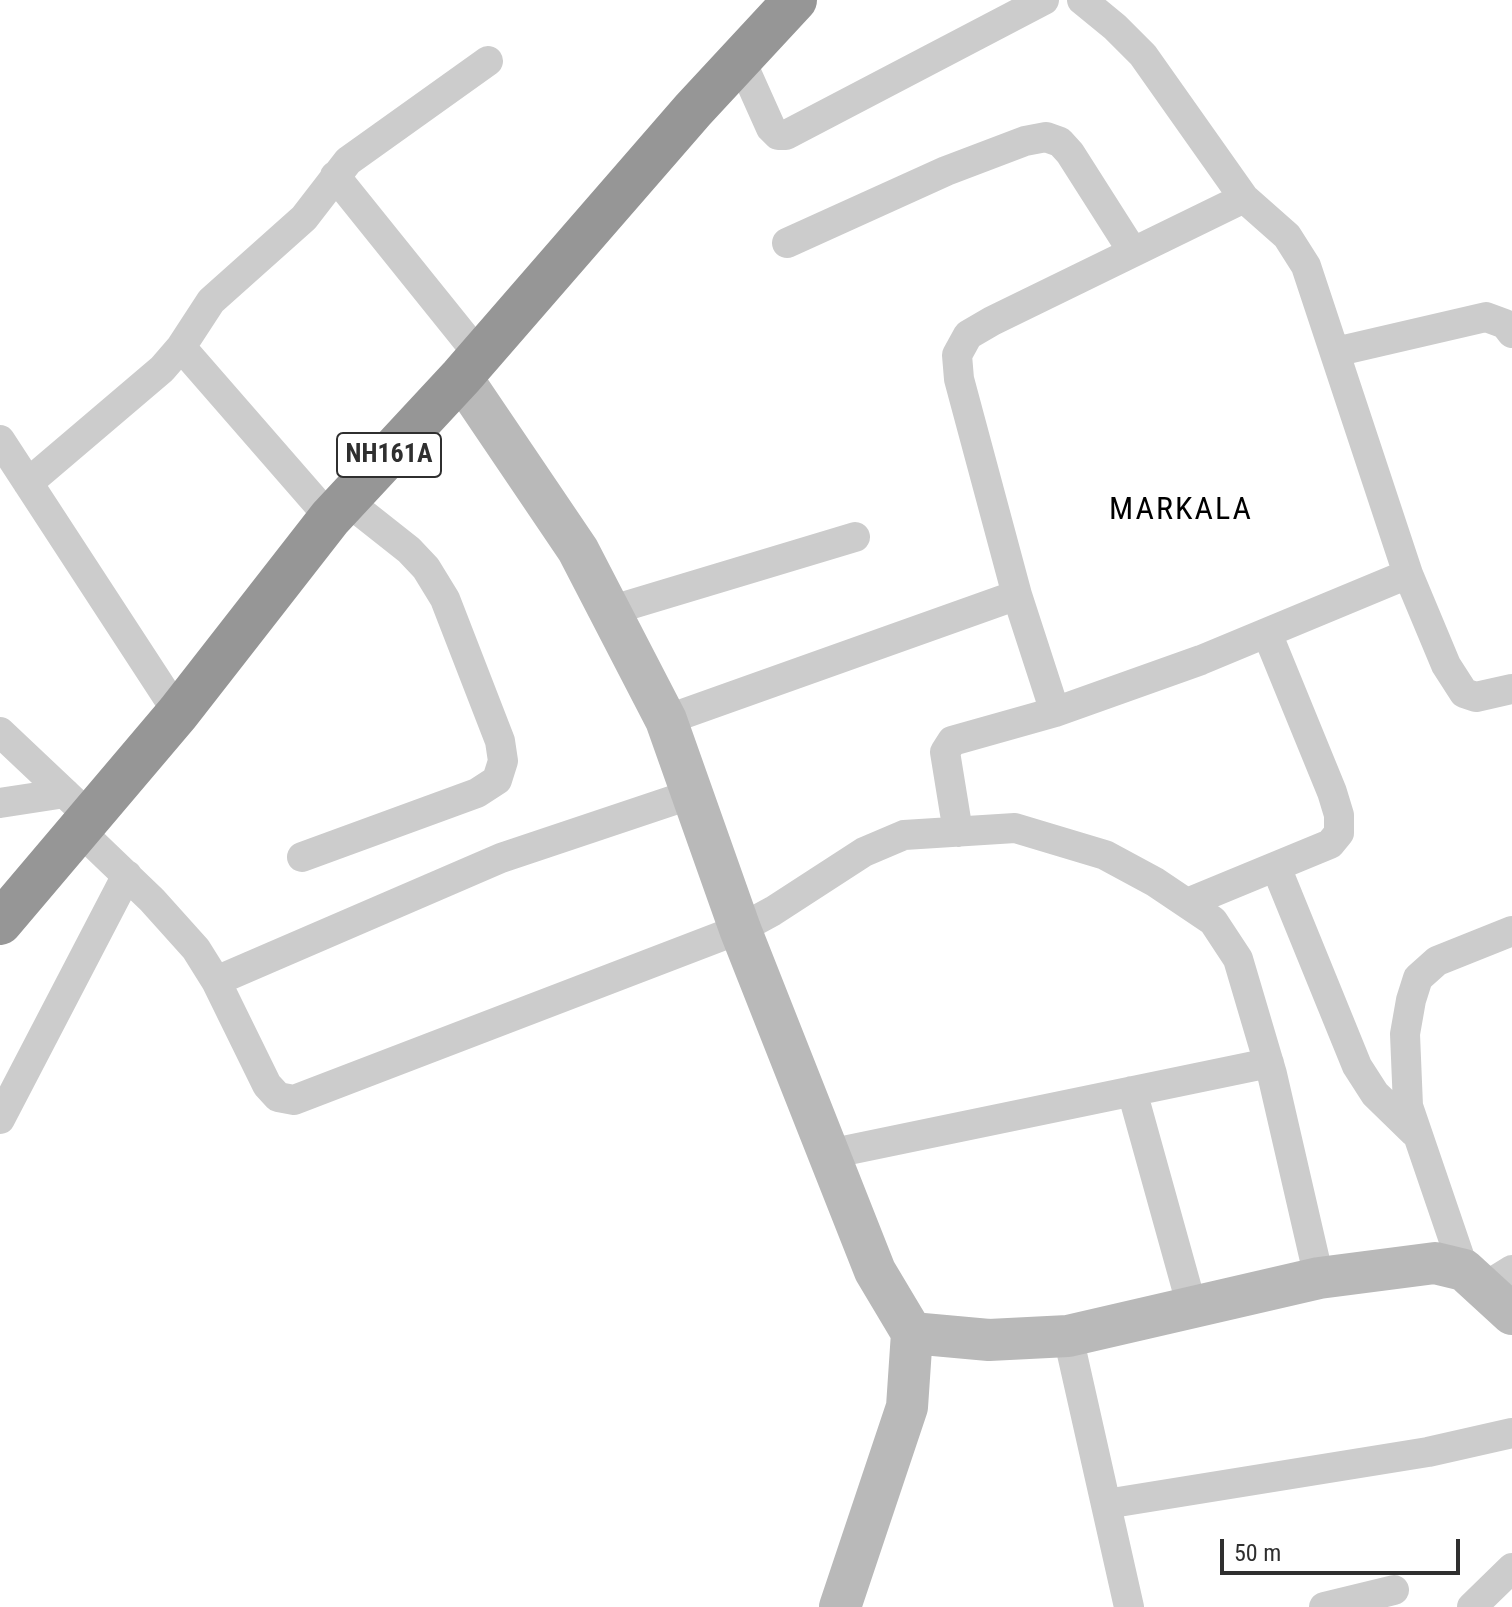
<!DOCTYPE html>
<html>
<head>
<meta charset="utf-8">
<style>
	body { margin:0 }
	#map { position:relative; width:1512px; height:1607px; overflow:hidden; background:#fff; font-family:"Roboto Condensed",sans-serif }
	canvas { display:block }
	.scale { position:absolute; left:1220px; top:1539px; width:240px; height:36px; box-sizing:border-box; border:4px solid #2f2f2f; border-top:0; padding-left:10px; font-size:24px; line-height:28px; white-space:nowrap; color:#2f2f2f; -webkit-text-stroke:6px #fff; paint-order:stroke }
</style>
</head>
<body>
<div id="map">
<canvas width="1512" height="1607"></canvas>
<div class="scale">50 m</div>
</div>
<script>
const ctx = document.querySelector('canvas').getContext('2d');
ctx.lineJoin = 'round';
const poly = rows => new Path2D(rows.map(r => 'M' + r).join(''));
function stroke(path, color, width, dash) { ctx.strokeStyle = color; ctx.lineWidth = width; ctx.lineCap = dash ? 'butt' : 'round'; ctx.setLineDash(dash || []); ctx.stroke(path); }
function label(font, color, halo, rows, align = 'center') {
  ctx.font = font + ' "Roboto Condensed",sans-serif'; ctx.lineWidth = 8; ctx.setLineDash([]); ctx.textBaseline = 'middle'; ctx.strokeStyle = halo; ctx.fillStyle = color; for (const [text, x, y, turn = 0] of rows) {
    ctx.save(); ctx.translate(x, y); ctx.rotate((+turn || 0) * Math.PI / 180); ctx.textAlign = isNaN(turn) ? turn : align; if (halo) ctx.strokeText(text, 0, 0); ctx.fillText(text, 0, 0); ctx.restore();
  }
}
const street = poly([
	[1082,0,1115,27,1143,55,1244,198,1287,236,1306,266,1408,574,1446,665,1464,693,1476,697,1512,689],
	[741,61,771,128,778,135,786,135,1044,0],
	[335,176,479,355],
	[787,243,946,171,1025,141,1046,137,1060,142,1070,153,1133,252],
	[181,347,330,518],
	[1335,352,1486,317,1505,324,1512,333],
	[0,440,178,713],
	[28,483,162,369,181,347,211,301,304,218,348,161,488,61],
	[609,611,855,537],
	[1055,712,1017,595,959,379,957,355,968,335,992,321,1244,198],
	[666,720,1017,595],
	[0,732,90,817],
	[0,803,65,793],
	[79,830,152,900,196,949,216,981,267,1085,278,1097,294,1100,740,929,773,911,864,852,904,835,1015,828,1105,855,1155,882,1213,921,1238,959,1272,1074,1319,1278],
	[958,832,945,752,952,741,1055,712,1201,660,1408,574],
	[302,857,477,793,497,780,503,761,500,741,445,599,426,568,409,550,347,501],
	[1276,867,1357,1066,1375,1094,1414,1132],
	[1187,903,1330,844,1339,833,1339,815,1332,792,1267,633],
	[216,981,501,858,692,794],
	[1132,1091,1192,1307],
	[0,1119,127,875],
	[829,1154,1269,1063],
	[1464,1270,1408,1106,1405,1034,1411,1000,1418,978,1437,961,1512,931],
	[1483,1288,1512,1270],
	[1068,1336,1129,1607],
	[1106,1504,1428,1452,1512,1433],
	[1324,1607,1394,1590],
	[1472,1607,1512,1568]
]);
const secondary = poly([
	[461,377,578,550,666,720,740,929,875,1271,912,1333,907,1407,840,1607],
	[912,1333,989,1340,1068,1336,1319,1278,1435,1263,1464,1270,1512,1314]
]);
const highway = poly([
	[0,923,178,713,330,518,461,377,693,110,795,0]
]);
const shields = [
	[389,455,104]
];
const shieldNames = [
	["NH161A",389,455]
];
const quarterNames = [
	["MARKALA",1181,511]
];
stroke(street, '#ccc', 30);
stroke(secondary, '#b9b9b9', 42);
stroke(highway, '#969696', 44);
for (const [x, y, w] of shields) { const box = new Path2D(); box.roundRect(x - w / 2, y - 22, w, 44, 6); ctx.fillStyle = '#fff'; ctx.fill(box); stroke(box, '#2f2f2f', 2); }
label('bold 26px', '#2f2f2f', null, shieldNames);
ctx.letterSpacing = '2px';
label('32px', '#000', '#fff', quarterNames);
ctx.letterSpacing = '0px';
</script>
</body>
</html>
